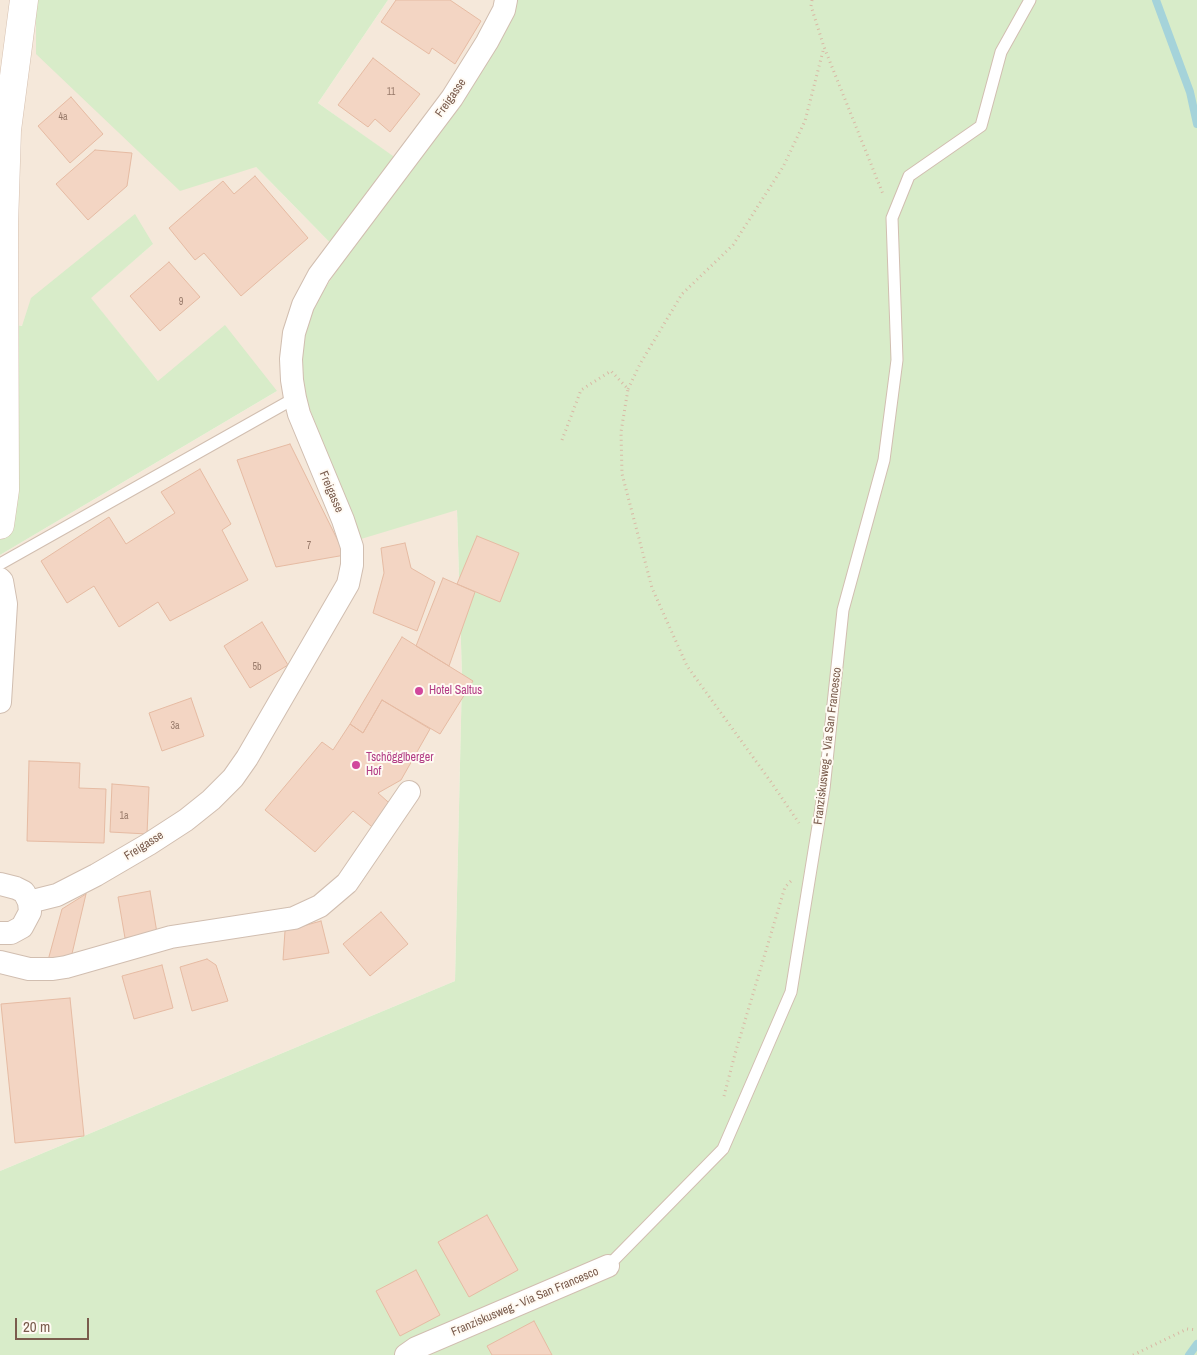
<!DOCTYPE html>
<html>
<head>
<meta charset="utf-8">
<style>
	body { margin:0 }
	#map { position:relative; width:1197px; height:1355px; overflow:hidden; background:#fdf6ec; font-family:"Archivo Narrow",sans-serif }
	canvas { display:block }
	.scale { position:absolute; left:15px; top:1318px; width:74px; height:22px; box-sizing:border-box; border:2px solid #7a5c4d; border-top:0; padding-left:6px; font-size:15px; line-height:18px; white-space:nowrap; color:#7a5c4d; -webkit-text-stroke:4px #fffaf3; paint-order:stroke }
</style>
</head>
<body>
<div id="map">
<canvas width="1197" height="1355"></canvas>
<div class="scale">20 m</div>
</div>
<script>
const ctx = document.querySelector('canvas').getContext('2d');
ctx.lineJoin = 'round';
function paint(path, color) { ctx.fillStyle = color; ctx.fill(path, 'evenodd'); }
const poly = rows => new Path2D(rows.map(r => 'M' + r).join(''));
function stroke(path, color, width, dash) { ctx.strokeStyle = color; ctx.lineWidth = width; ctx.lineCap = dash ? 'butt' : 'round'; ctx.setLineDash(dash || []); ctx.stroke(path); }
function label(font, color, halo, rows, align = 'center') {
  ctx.font = font + ' "Archivo Narrow",sans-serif'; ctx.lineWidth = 4; ctx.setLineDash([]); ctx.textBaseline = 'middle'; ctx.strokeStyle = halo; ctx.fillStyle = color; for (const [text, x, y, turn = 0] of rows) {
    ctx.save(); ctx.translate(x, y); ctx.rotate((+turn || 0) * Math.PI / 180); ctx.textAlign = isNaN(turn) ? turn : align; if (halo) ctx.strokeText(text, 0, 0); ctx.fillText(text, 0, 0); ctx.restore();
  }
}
const residential = poly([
	[0,0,36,0,256,167,345,258,323,291,457,510,462,677,455,981,0,1171,0,555,277,391,158,381,90,298,153,244,22,326,0,322,2,71,0,71],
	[388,0,498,0,410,169,318,103]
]);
const green = poly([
	[36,0,388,0,318,103,410,168,498,0,1197,0,1197,1355,0,1355,0,1171,455,981,462,677,457,510,361,539,305,397,301,371,301,350,310,314,323,291,345,258,256,167,180,191,36,54],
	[135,214,153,244,91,298,158,381,225,325,277,391,0,555,0,322,22,326,31,298]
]);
const stream = poly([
	[1156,0,1190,92,1197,124],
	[1189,1355,1197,1344]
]);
const building = poly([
	[396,0,450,0,481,21,455,64,432,48,429,54,381,22,396,0],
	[373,58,420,94,390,132,375,119,368,127,338,105,373,58],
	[71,97,103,134,70,163,38,126,71,97],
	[95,150,132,153,127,186,88,220,56,184,95,150],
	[255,176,308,238,241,296,204,253,195,260,169,228,223,181,234,194,255,176],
	[169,262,200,297,160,331,130,296,169,262],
	[290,444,345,555,276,567,237,460,290,444],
	[200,469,231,524,222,530,248,580,170,621,158,602,119,627,94,586,67,603,41,561,109,517,126,544,175,513,161,492,200,469],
	[477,536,519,553,500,602,457,584,477,536],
	[405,543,411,568,435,582,417,631,373,613,384,573,381,548,405,543],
	[443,578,475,592,449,666,416,646,443,578],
	[262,622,288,665,250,688,224,646,262,622],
	[402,637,473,681,440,734,382,700,363,733,350,724,402,637],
	[191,698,204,736,162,751,149,713,191,698],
	[382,700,430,729,401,780,378,793,396,809,377,831,353,811,315,852,265,810,322,742,333,750,350,724,363,733,382,700],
	[29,761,80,763,79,788,106,789,104,843,27,841,29,761],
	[112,784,149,787,147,834,110,832,112,784],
	[150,891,157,933,125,938,118,897,150,891],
	[86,894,71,958,47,964,62,909,86,894],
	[381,912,408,944,370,976,343,944,381,912],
	[321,921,329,953,283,960,285,931,321,921],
	[207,959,216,965,228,1001,192,1011,180,967,207,959],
	[162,965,173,1008,134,1019,122,976,162,965],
	[70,998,84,1136,15,1143,1,1004,70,998],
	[487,1215,518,1270,469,1297,438,1242,487,1215],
	[416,1270,440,1315,400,1336,376,1291,416,1270],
	[534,1321,552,1355,492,1355,487,1346,534,1321]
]);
const path = poly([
	[812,0,811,6,824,47,883,194],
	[628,389,640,364,682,294,733,245,783,167,805,121,824,47],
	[562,440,581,390,611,371,628,389,621,432,622,474,652,588,687,666,771,782,799,823],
	[724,1096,735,1054,785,887,791,881],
	[1133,1355,1187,1329,1197,1330]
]);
const lane = poly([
	[0,564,295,398],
	[608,1266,723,1149,791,992,824,789,843,610,884,460,897,360,892,218,909,176,981,126,1001,52,1030,0]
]);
const street = poly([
	[0,579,2,581,6,604,0,702],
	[0,884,16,888,24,892,29,902,30,912,22,927,11,933,0,933],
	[29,902,57,895,96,875,149,844,186,820,211,800,233,778,247,758,348,584,352,565,352,547,343,520,299,414,295,398,292,380,291,359,294,333,303,305,319,275,452,98,487,42,504,10,506,0],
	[0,962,29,969,53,969,66,967,171,937,294,918,320,906,347,883,409,792],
	[406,1355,416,1348,608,1266]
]);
const secondary = poly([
	[0,525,5,490,4,225,7,130,24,0]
]);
const markers = [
	[419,691,5,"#d1479c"],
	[356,765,5,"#d1479c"]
];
const numberNames = [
	["11",391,92],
	["4a",63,117],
	["9",181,302],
	["7",309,546],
	["5b",257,667],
	["3a",175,726],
	["1a",124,816]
];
const streetNames = [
	["Freigasse",451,98,-55],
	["Freigasse",331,492,67],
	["Franziskusweg - Via San Francesco",828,746,-83],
	["Freigasse",144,846,-32],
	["Franziskusweg - Via San Francesco",525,1302,-23]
];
const hotelNames = [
	["Hotel Saltus",429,691],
	["Tschögglberger",366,758],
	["Hof",366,772]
];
paint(residential, '#f5e8da');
paint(green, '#d8ecc9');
stroke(stream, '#a5d3da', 8);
paint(building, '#f3d5c3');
stroke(building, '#e6bba3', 1);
stroke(lane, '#d1beb0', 13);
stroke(street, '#d1beb0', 24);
stroke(secondary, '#d6c0b0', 29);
stroke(path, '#d9b8a5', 3, [1, 4]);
stroke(lane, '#fff', 11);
stroke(street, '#fff', 22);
stroke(secondary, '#fff', 28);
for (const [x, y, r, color] of markers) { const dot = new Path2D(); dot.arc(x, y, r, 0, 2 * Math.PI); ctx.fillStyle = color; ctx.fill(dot); stroke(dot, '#fffaf3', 2); }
label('10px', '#987a6a', null, numberNames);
label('12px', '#7a5c4d', '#fffaf3', streetNames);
label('12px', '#b23c85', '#fffaf3', hotelNames, 'left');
</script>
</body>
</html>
